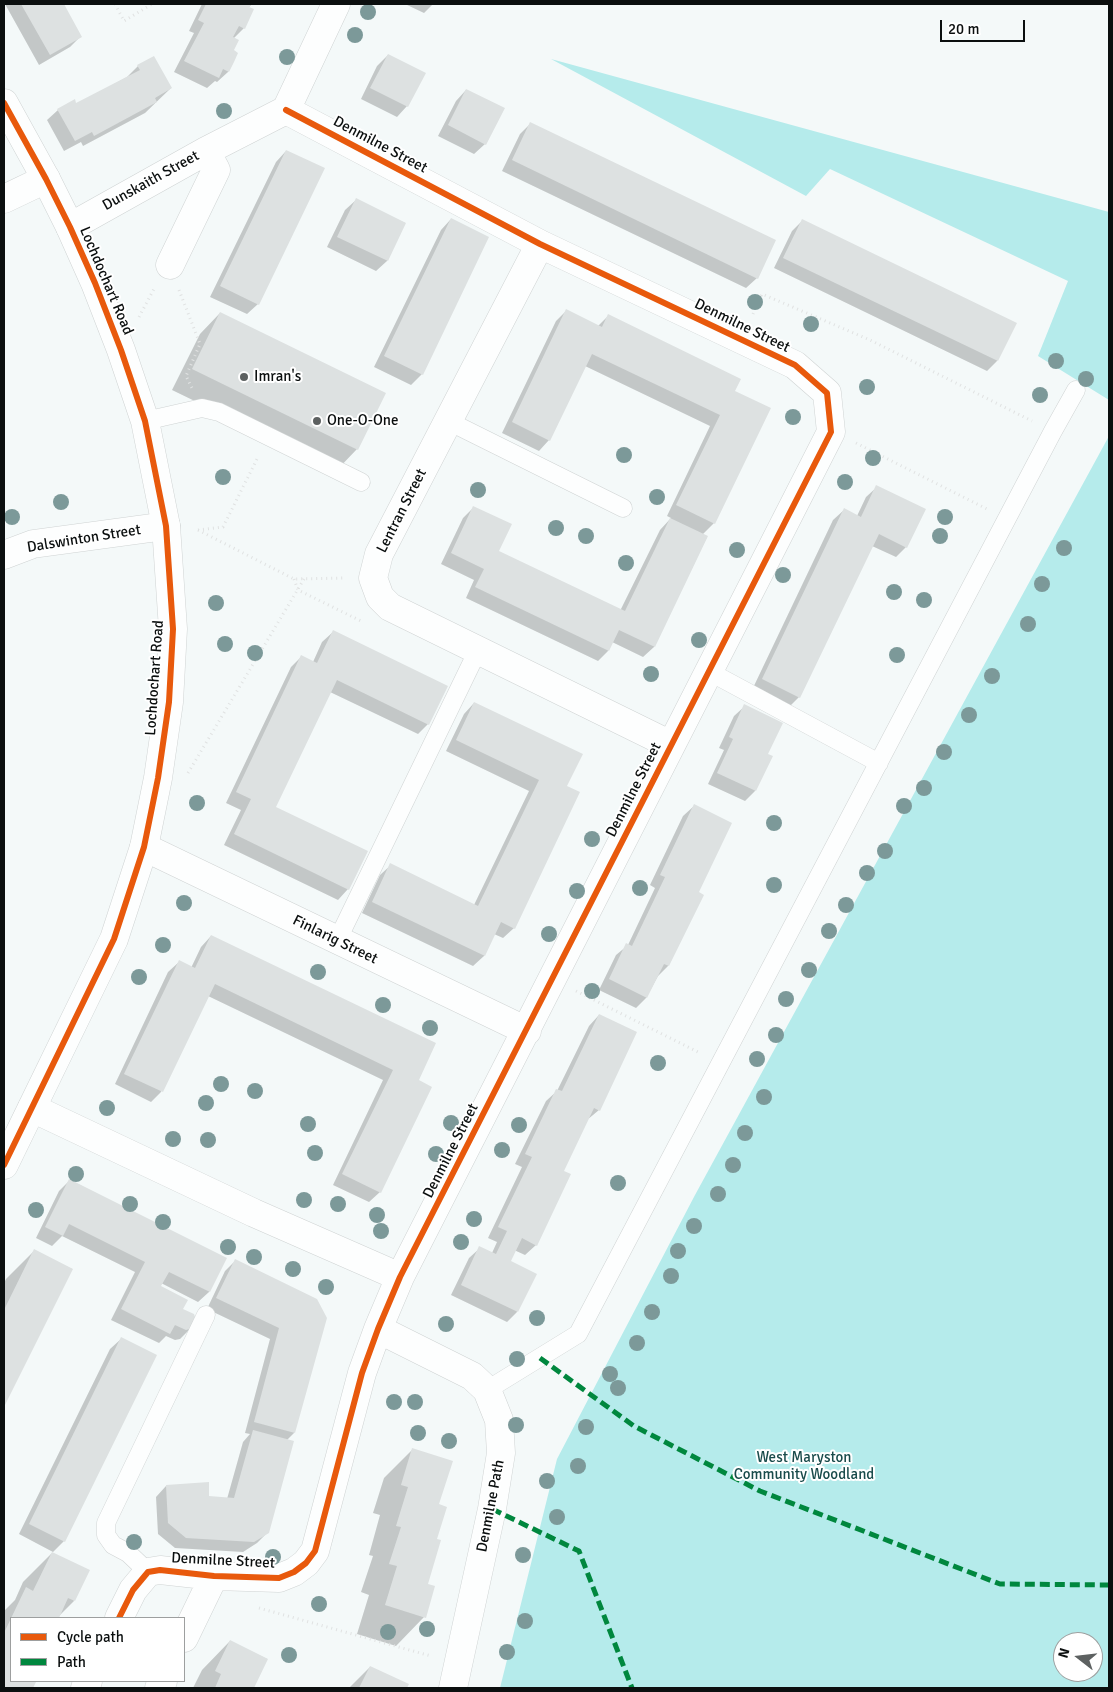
<!DOCTYPE html>
<html>
<head>
<meta charset="utf-8">
<style>
	body { margin:0 }
	#map { position:relative; width:1113px; height:1692px; overflow:hidden; background:#f4f9f9; font-family:Signika,sans-serif }
	canvas { display:block }
	.frame { position:absolute; inset:0; border:5px solid #0b0f0f; pointer-events:none }
	.legend { position:absolute; left:10px; top:1617px; width:175px; height:65px; box-sizing:border-box; background:#fff; border:1px solid #9d9f9f; margin:0; padding:6px 9px; list-style:none; font-size:15px; color:#0b0f0f }
	.legend li { display:flex; align-items:center; gap:10px; height:25px }
	.legend b { width:25px; border:1px solid #9d9f9f }
	.north { position:absolute; left:1053px; top:1632px; width:50px; height:50px; box-sizing:border-box; background:#fff; border:1px solid #9d9f9f; border-radius:50%; rotate:286deg; font-size:14px; font-weight:700; line-height:20px; text-align:center; color:#0b0f0f }
	.north::after { content:''; display:block; margin:auto; width:18px; height:22px; background:#5d6161; clip-path:polygon(50% 0,100% 100%,50% 72%,0 100%) }
	.scale { position:absolute; left:940px; top:20px; width:85px; height:22px; box-sizing:border-box; border:2px solid #0b0f0f; border-top:0; padding-left:6px; font-size:15px; line-height:18px; white-space:nowrap; color:#0b0f0f; -webkit-text-stroke:4px #fff; paint-order:stroke }
</style>
</head>
<body>
<div id="map">
<canvas width="1113" height="1692"></canvas>
<div class="frame"></div>
<ul class="legend">
<li><b style="height:6px;background:#e8590c"></b>Cycle path</li>
<li><b style="height:6px;background:#00873e"></b>Path</li>
</ul>
<div class="north">N</div>
<div class="scale">20 m</div>
</div>
<script>
const ctx = document.querySelector('canvas').getContext('2d');
ctx.lineJoin = 'round';
function paint(path, color) { ctx.fillStyle = color; ctx.fill(path, 'evenodd'); }
const poly = rows => new Path2D(rows.map(r => 'M' + r).join(''));
function stroke(path, color, width, dash) { ctx.strokeStyle = color; ctx.lineWidth = width; ctx.lineCap = dash ? 'butt' : 'round'; ctx.setLineDash(dash || []); ctx.stroke(path); }
function label(font, color, halo, rows, align = 'center') {
  ctx.font = font + ' Signika,sans-serif'; ctx.lineWidth = 4; ctx.setLineDash([]); ctx.textBaseline = 'middle'; ctx.strokeStyle = halo; ctx.fillStyle = color; for (const [text, x, y, turn = 0] of rows) {
    ctx.save(); ctx.translate(x, y); ctx.rotate((+turn || 0) * Math.PI / 180); ctx.textAlign = isNaN(turn) ? turn : align; if (halo) ctx.strokeText(text, 0, 0); ctx.fillText(text, 0, 0); ctx.restore();
  }
}
const green = poly([
	[551,59,1109,212,1109,400,1038,356,1068,281,830,169,806,196],
	[1109,436,1109,1688,500,1688,557,1459,695,1195],
	[1063,1642,1093,1642,1093,1672,1063,1672]
]);
const shadow = poly([
	[5,4,62,4,80,37,70,47,39,65],
	[202,4,252,4,248,8,244,28,233,39,232,51,237,53,228,72,217,82,215,81,207,88,174,72,194,33,189,31],
	[405,4,433,4,424,13],
	[388,55,407,106,397,117,361,99,377,66],
	[138,66,171,88,145,113,83,146,81,142,64,151,47,120,58,110,76,105,127,77],
	[466,90,485,144,474,154,438,136,456,101],
	[531,123,757,278,746,288,502,171,520,134],
	[286,151,258,304,247,314,210,297,276,162],
	[356,200,405,223,387,261,376,271,327,247,345,210],
	[451,219,422,374,411,385,374,367,441,230],
	[802,221,1015,323,997,361,987,371,774,268,792,231],
	[566,311,598,326,608,316,734,392,714,523,702,535,707,537,654,647,643,657,612,642,608,651,598,661,466,598,474,580,441,564,463,518,474,507,497,551,620,611,660,530,671,518,667,516,710,426,585,366,549,440,539,451,502,433,556,321],
	[220,313,357,449,337,470,172,390,200,334],
	[877,487,906,547,896,557,872,546,799,697,789,707,752,690,833,520,844,510,857,516,866,497],
	[333,632,428,724,418,734,330,692,274,807,348,889,338,900,224,845,241,810,226,803,291,667,301,657,313,662,322,642],
	[474,703,565,787,514,928,503,938,494,934,484,956,473,966,362,913,380,875,391,865,474,905,529,791,446,751,464,714],
	[745,706,767,754,771,757,755,791,745,801,708,784,724,750,719,748,734,716],
	[694,806,697,893,668,966,658,976,646,998,636,1008,599,990,616,955,628,945,655,888,650,885,683,816],
	[211,936,417,1081,380,1192,369,1202,333,1185,383,1080,208,996,161,1092,151,1102,115,1084,168,972,179,962,191,968,201,947],
	[599,1015,599,1110,587,1120,562,1172,536,1245,525,1255,514,1250,509,1262,517,1312,507,1322,451,1295,469,1258,480,1248,492,1253,497,1242,488,1238,522,1167,515,1164,546,1101,557,1091,589,1026],
	[70,1180,225,1259,209,1292,198,1302,161,1283,160,1287,181,1309,191,1328,180,1339,175,1340,166,1336,159,1343,111,1320,135,1272,62,1236,52,1246,36,1238,59,1191],
	[34,1251,72,1269,4,1404,4,1283,6,1279],
	[235,1261,316,1300,294,1433,286,1441,268,1532,257,1543,243,1552,175,1548,158,1534,156,1497,166,1486,208,1498,227,1499,243,1442,250,1434,245,1433,270,1339,207,1309,225,1271],
	[121,1339,64,1541,52,1553,74,1601,57,1618,11,1618,11,1681,31,1681,34,1682,31,1688,4,1688,4,1611,15,1600,23,1582,53,1552,19,1534,110,1349],
	[412,1450,438,1505,435,1539,426,1584,424,1617,396,1646,357,1634,369,1595,361,1592,373,1556,369,1555,380,1515,373,1513,384,1478],
	[230,1641,267,1659,252,1688,193,1688,202,1670],
	[370,1667,407,1685,405,1688,349,1688]
]);
const building = poly([
	[21,4,64,4,82,37,50,55],
	[206,4,251,4,249,7,254,9,245,29,239,26,233,37,239,40,234,50,238,53,234,62,229,72,223,69,219,78,184,61,204,23,198,20],
	[388,54,426,73,408,107,370,88],
	[154,56,172,88,155,98,157,102,94,136,92,132,75,141,57,109,75,99,76,103,140,70,137,65],
	[466,89,505,108,486,145,448,125],
	[530,122,776,240,758,279,512,160],
	[286,150,325,168,259,305,220,286],
	[356,198,406,223,388,261,337,237],
	[451,218,489,237,423,375,384,356],
	[802,219,1017,323,998,361,783,258],
	[566,309,602,327,608,314,741,379,735,391,771,408,715,524,676,505,720,415,592,354,550,441,512,422],
	[220,312,386,393,358,450,192,369],
	[876,485,926,509,907,548,879,534,800,698,762,679,844,508,861,517],
	[473,506,512,524,499,551,625,611,670,518,708,536,655,647,619,630,609,651,475,587,484,569,451,553],
	[333,630,448,686,429,725,337,680,276,807,368,851,349,890,234,834,251,799,236,792,301,655,317,663],
	[474,702,583,754,567,786,580,792,515,929,501,922,485,956,372,902,390,863,478,906,539,780,456,740],
	[744,704,783,723,768,754,773,756,756,791,717,773,733,739,729,737],
	[694,804,732,823,699,892,704,895,669,966,664,964,647,998,609,979,626,943,632,946,665,877,660,875],
	[211,935,436,1043,419,1080,432,1087,381,1193,342,1174,393,1070,215,984,163,1092,124,1074,179,960,195,968],
	[599,1014,637,1032,600,1111,594,1108,564,1171,571,1174,537,1246,522,1238,511,1261,537,1274,518,1312,461,1285,479,1246,496,1254,507,1231,498,1227,532,1157,525,1154,556,1089,562,1091],
	[69,1179,227,1258,210,1292,169,1272,161,1286,188,1300,183,1309,194,1314,196,1320,192,1328,186,1330,175,1325,170,1334,121,1309,145,1262,69,1224,63,1236,45,1227],
	[34,1249,73,1269,4,1407,4,1310],
	[235,1259,317,1299,327,1318,295,1433,254,1422,279,1328,216,1298],
	[121,1337,157,1355,65,1542,29,1524],
	[253,1430,294,1441,269,1533,254,1542,186,1538,168,1523,166,1485,209,1482,209,1496,234,1498],
	[412,1448,453,1461,439,1504,447,1507,437,1539,441,1540,428,1584,435,1586,426,1618,385,1605,397,1566,389,1564,401,1527,396,1526,408,1487,401,1485],
	[52,1552,90,1570,75,1601,68,1598,59,1618,11,1618,11,1681,36,1682,33,1688,4,1688,4,1633,26,1587,33,1591],
	[230,1640,268,1659,254,1688,215,1688,221,1674,215,1671],
	[370,1666,409,1684,407,1688,359,1688]
]);
const path = poly([
	[115,4,124,21,152,4],
	[179,290,200,344,186,376,192,388],
	[753,314,762,294,870,340,1032,421],
	[139,317,155,287],
	[856,443,987,509],
	[198,530,294,579,346,578],
	[198,530,223,527,258,457],
	[294,579,298,590,363,622],
	[188,773,304,579],
	[576,991,700,1053],
	[259,1608,431,1656]
]);
const lane = poly([
	[145,421,202,408,219,412,361,482],
	[448,421,623,508],
	[708,671,879,763],
	[337,941,478,650],
	[487,1390,578,1334,1053,431,1076,390],
	[148,1572,128,1553,113,1545,106,1535,106,1523,206,1315]
]);
const street = poly([
	[4,199,46,179],
	[70,227,206,151,286,110,336,4],
	[540,244,379,554,373,578,380,597,390,607,671,745],
	[170,265,216,170,206,151],
	[4,555,33,544,166,526],
	[144,847,527,1031],
	[32,1108,254,1213,400,1277],
	[378,1329,472,1376,487,1390,499,1420,501,1453,492,1509,453,1688],
	[119,1618,133,1590,148,1572,160,1570,214,1576,279,1578,294,1572,306,1563,315,1551,362,1373,378,1329,400,1277,831,432,827,393,795,365,540,244,286,110],
	[184,1638,214,1576],
	[85,1688,88,1681],
	[159,1688,163,1681]
]);
const secondary = poly([
	[4,103,46,179,70,227,95,283,121,350,145,421,166,526,173,629,169,702,158,778,144,847,114,939,4,1165]
]);
const quiet = poly([
	[540,1358,634,1426,760,1491,1000,1584,1109,1585],
	[492,1509,579,1551,632,1688]
]);
const cycleway = poly([
	[4,103,46,179,70,227,95,283,121,350,145,421,166,526,173,629,169,702,158,778,144,847,114,939,4,1165],
	[119,1618,133,1590,148,1572,160,1570,214,1576,279,1578,294,1572,306,1563,315,1551,362,1373,378,1329,400,1277,831,432,827,393,795,365,540,244,286,110]
]);
const trees = [
	[368,12],
	[355,35],
	[287,57],
	[224,111],
	[755,302],
	[811,324],
	[1056,361],
	[1086,379],
	[867,387],
	[1040,395],
	[793,417],
	[624,455],
	[873,458],
	[223,477],
	[845,482],
	[478,490],
	[657,497],
	[61,502],
	[12,517],
	[945,517],
	[556,528],
	[586,536],
	[940,536],
	[1064,548],
	[737,550],
	[626,563],
	[783,575],
	[1042,584],
	[894,592],
	[924,600],
	[216,603],
	[1028,624],
	[699,640],
	[225,644],
	[255,653],
	[897,655],
	[651,674],
	[992,676],
	[969,715],
	[944,752],
	[924,788],
	[197,803],
	[904,806],
	[774,823],
	[592,839],
	[885,851],
	[867,873],
	[774,885],
	[640,888],
	[577,891],
	[184,903],
	[846,905],
	[829,931],
	[549,934],
	[163,945],
	[809,970],
	[318,972],
	[139,977],
	[592,991],
	[786,999],
	[383,1005],
	[430,1028],
	[776,1035],
	[757,1059],
	[658,1063],
	[221,1084],
	[255,1091],
	[764,1097],
	[206,1103],
	[107,1108],
	[451,1123],
	[308,1124],
	[519,1125],
	[745,1133],
	[173,1139],
	[208,1140],
	[502,1150],
	[315,1153],
	[436,1154],
	[733,1165],
	[76,1174],
	[618,1183],
	[718,1194],
	[304,1200],
	[130,1204],
	[338,1204],
	[36,1210],
	[377,1215],
	[474,1219],
	[163,1222],
	[694,1226],
	[381,1231],
	[461,1242],
	[228,1247],
	[678,1251],
	[254,1257],
	[293,1269],
	[671,1276],
	[326,1287],
	[652,1312],
	[537,1318],
	[446,1324],
	[637,1343],
	[517,1359],
	[610,1374],
	[618,1388],
	[394,1402],
	[415,1402],
	[516,1425],
	[586,1427],
	[418,1433],
	[449,1441],
	[578,1466],
	[547,1481],
	[557,1517],
	[134,1542],
	[523,1555],
	[273,1557],
	[319,1604],
	[525,1621],
	[427,1629],
	[388,1632],
	[507,1652],
	[289,1655]
];
const markers = [
	[244,377,5,"#5d6161"],
	[317,421,5,"#5d6161"]
];
const streetNames = [
	["Denmilne Street",380,145,28],
	["Dunskaith Street",151,181,-29],
	["Lochdochart Road",106,281,67],
	["Denmilne Street",742,326,26],
	["Lentran Street",402,511,-63],
	["Dalswinton Street",84,539,-9],
	["Lochdochart Road",155,678,-86],
	["Denmilne Street",634,790,-63],
	["Finlarig Street",335,940,26],
	["Denmilne Street",451,1151,-63],
	["Denmilne Path",491,1506,-79],
	["Denmilne Street",223,1561,3]
];
const poiNames = [
	["Imran's",254,377],
	["One-O-One",327,421]
];
const parkNames = [
	["West Maryston",804,1458],
	["Community Woodland",804,1475]
];
paint(green, '#b5ebeb');
paint(shadow, '#0003');
paint(building, '#dde1e1');
stroke(lane, '#cfd3d3', 19);
stroke(street, '#cfd3d3', 29);
stroke(secondary, '#cfd3d3', 29);
stroke(path, '#e0e2e2', 3, [1, 4]);
stroke(lane, '#fdfefe', 18);
stroke(street, '#fdfefe', 28);
stroke(secondary, '#fdfefe', 28);
stroke(quiet, '#00873e', 5, [10, 5]);
stroke(cycleway, '#e8590c', 6);
ctx.fillStyle = '#7c9999';
for (const [x, y] of trees) { ctx.beginPath(); ctx.arc(x, y, 8, 0, 2 * Math.PI); ctx.fill(); }
for (const [x, y, r, color] of markers) { const dot = new Path2D(); dot.arc(x, y, r, 0, 2 * Math.PI); ctx.fillStyle = color; ctx.fill(dot); stroke(dot, '#fff', 2); }
label('15px', '#0b0f0f', '#fff', streetNames);
label('15px', '#0b0f0f', '#fff', poiNames, 'left');
label('15px', '#194b4b', '#fff', parkNames);
</script>
</body>
</html>
